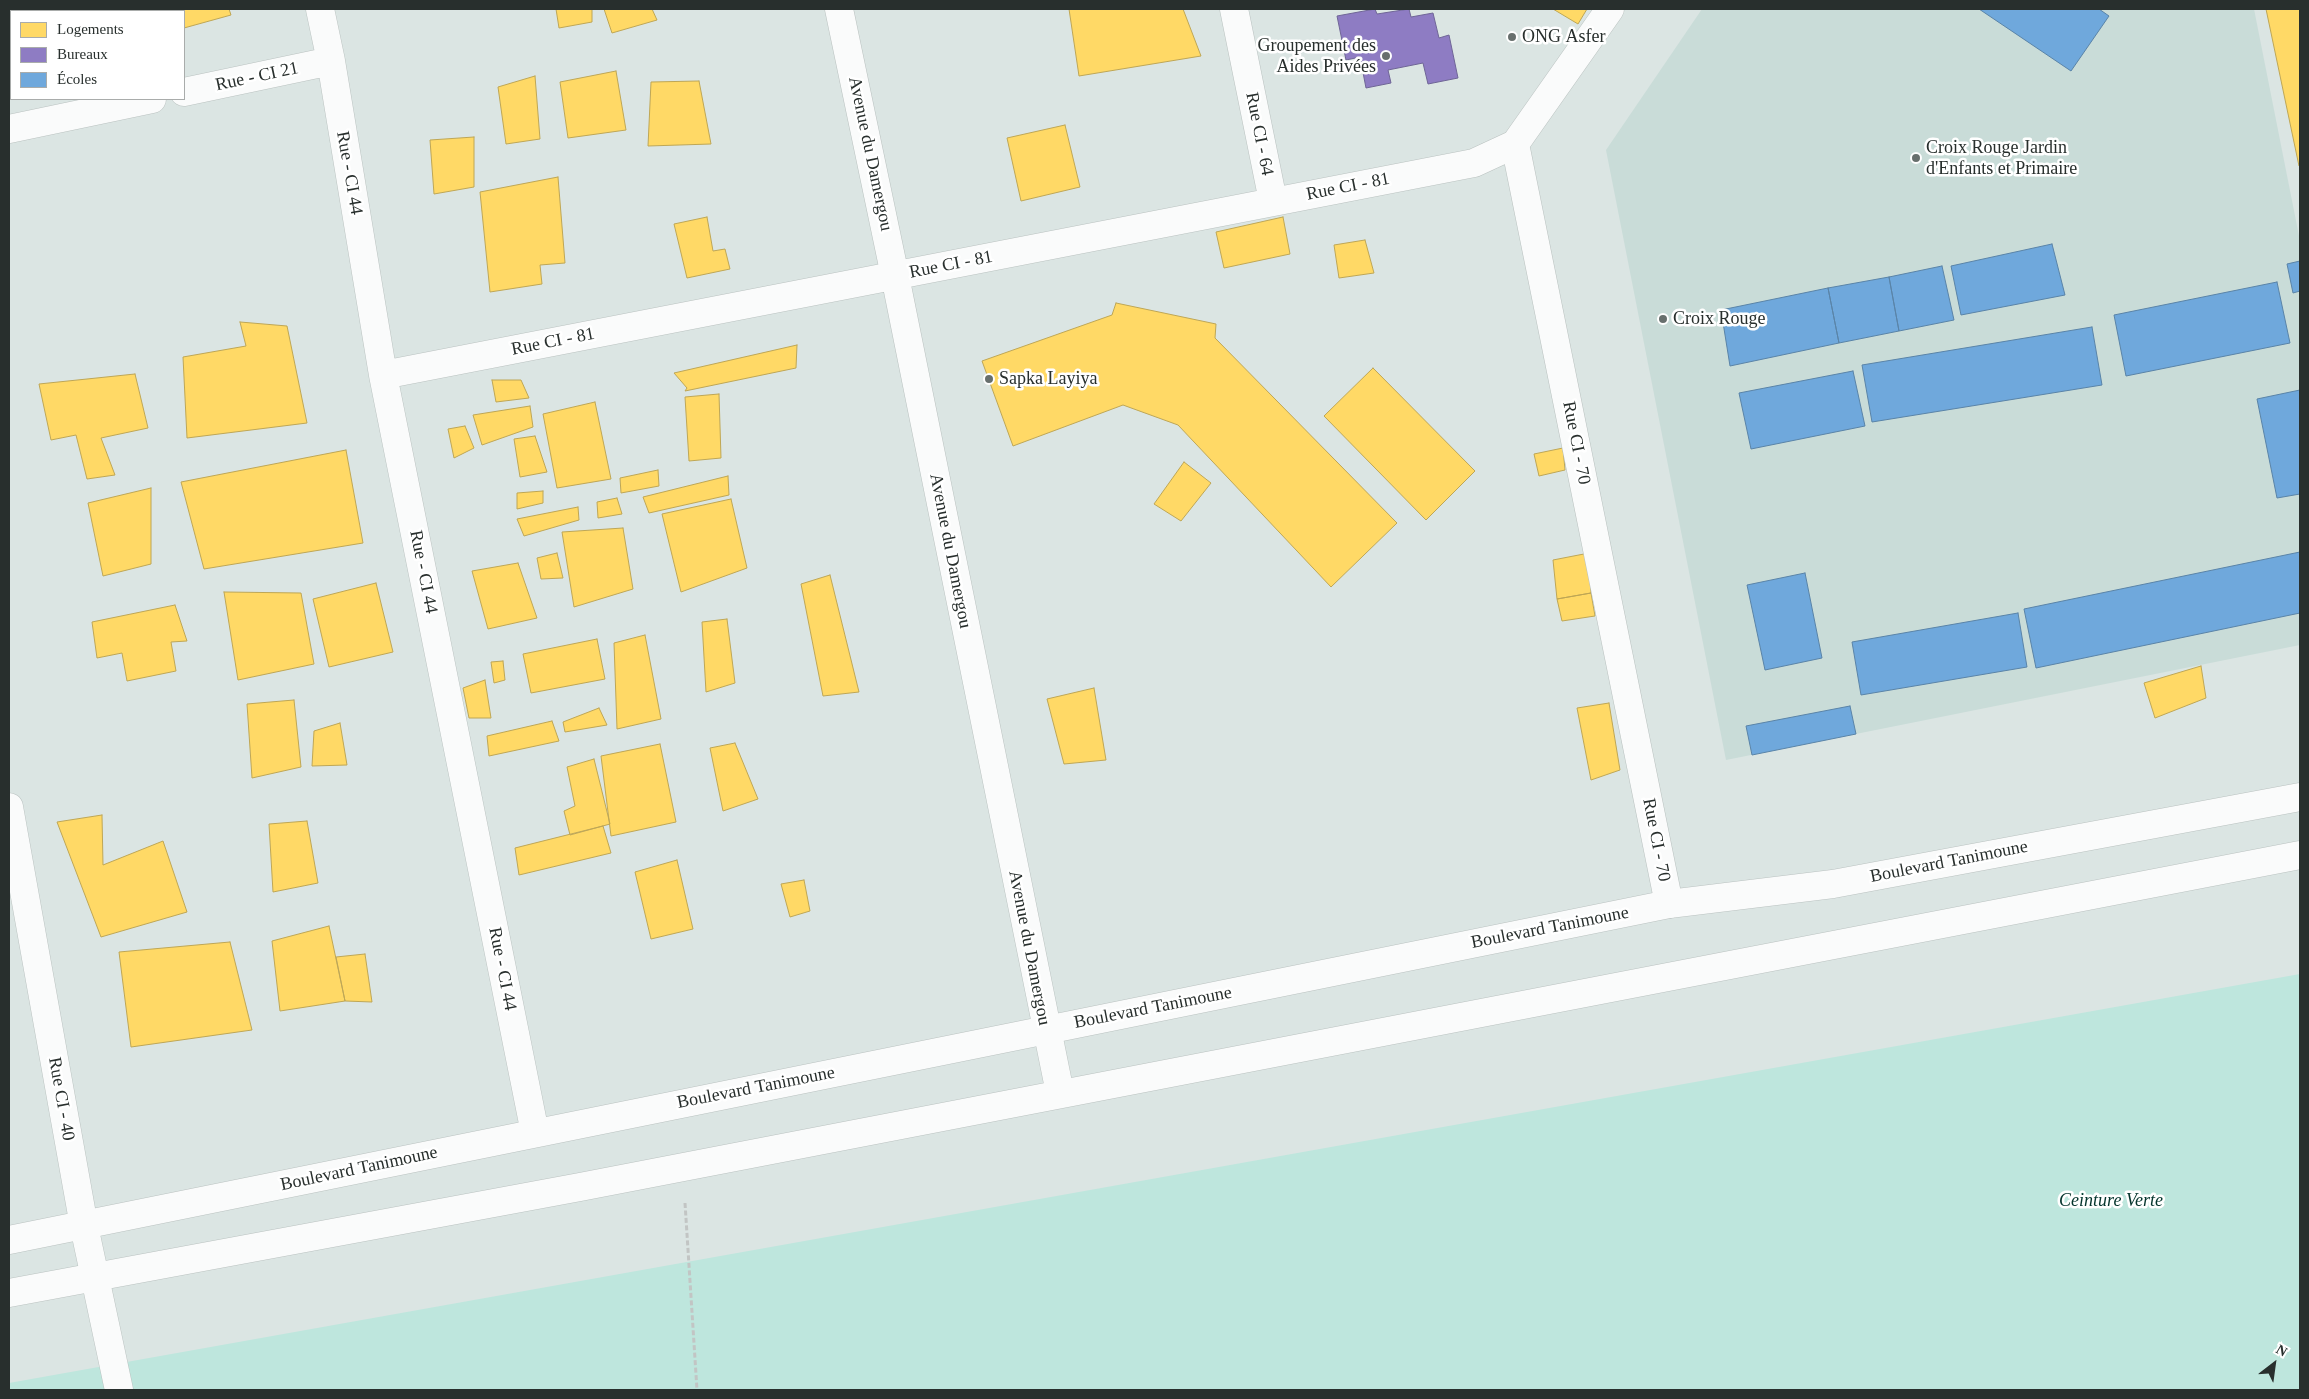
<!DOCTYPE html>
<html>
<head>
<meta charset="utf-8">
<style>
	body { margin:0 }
	#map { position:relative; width:2309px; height:1399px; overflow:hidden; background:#dbe5e3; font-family:"Times New Roman",serif }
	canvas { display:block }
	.frame { position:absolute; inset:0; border:10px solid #282f2d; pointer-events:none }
	.legend { position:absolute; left:10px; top:10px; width:175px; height:90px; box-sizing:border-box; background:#fff; border:1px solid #a9acab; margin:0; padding:6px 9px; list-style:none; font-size:15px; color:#282f2d }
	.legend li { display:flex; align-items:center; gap:10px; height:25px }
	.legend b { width:25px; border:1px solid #a9acab }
	.north { position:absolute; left:2249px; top:1339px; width:50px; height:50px; -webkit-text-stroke:4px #fff; paint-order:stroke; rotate:30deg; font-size:14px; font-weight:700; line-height:20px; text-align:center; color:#282f2d }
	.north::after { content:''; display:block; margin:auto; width:18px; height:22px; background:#282f2d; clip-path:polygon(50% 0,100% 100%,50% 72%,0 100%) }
</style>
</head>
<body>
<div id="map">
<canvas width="2309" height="1399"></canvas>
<div class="frame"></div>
<ul class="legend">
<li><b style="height:14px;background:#ffd966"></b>Logements</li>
<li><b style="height:14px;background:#8e7cc3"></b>Bureaux</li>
<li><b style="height:14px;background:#6fa8dc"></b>Écoles</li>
</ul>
<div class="north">N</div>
</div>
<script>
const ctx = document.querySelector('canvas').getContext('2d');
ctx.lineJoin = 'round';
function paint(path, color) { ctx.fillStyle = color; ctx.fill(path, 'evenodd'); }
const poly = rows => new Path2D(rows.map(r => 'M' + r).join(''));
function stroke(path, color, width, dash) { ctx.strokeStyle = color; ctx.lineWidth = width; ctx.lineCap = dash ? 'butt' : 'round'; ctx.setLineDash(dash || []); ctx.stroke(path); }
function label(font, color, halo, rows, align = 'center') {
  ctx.font = font + ' "Times New Roman",serif'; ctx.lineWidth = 5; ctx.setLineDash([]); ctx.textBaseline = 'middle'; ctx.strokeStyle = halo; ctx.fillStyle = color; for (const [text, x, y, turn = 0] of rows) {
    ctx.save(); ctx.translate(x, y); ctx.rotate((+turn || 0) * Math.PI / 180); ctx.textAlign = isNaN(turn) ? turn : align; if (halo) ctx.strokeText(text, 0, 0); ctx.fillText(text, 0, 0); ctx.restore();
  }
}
const built = poly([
	[1702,9,2254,9,2300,241,2300,645,1726,760,1606,150]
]);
const green = poly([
	[2300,974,2300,1390,9,1390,9,1383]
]);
const homes = poly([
	[145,9,229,9,231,15,184,28,184,11,145,11,145,9],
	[556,9,592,9,592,22,559,28,556,9],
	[604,9,652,9,657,20,612,33,604,9],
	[1069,9,1183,9,1201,56,1079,76,1069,9],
	[1553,9,1587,9,1578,24,1553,9],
	[2266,9,2300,9,2300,166,2299,166,2266,9],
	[616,71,626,130,568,138,560,82,616,71],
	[535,76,540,139,506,144,498,87,535,76],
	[699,81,711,144,648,146,651,82,699,81],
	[1065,125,1080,187,1021,201,1007,138,1065,125],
	[474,137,474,187,434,194,430,140,474,137],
	[558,177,565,263,540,265,542,284,490,292,480,192,558,177],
	[707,217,713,251,725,249,730,269,687,278,674,224,707,217],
	[1283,217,1290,254,1224,268,1216,232,1283,217],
	[1365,240,1374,273,1339,278,1334,245,1365,240],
	[1116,303,1216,324,1215,338,1397,523,1331,587,1178,425,1123,405,1013,446,982,361,1112,315,1116,303],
	[240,322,287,326,307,423,187,438,183,357,246,346,240,322],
	[797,345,796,368,685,391,687,388,674,373,797,345],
	[1373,368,1475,471,1426,520,1324,416,1373,368],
	[135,374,148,428,101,438,115,475,87,479,76,435,51,440,39,384,135,374],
	[492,380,521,380,529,398,496,402,492,380],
	[719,394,721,458,689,461,685,397,719,394],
	[595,402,611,479,557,488,543,414,595,402],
	[530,406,533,427,482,445,473,415,530,406],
	[465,426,474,448,454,458,448,429,465,426],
	[535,436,547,472,520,477,514,439,535,436],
	[1563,448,1565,470,1539,476,1534,454,1563,448],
	[346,450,363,543,204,569,181,482,346,450],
	[1184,462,1211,483,1181,521,1154,504,1184,462],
	[658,470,659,486,621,493,620,478,658,470],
	[728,476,729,495,649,513,643,497,728,476],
	[151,488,151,564,103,576,88,503,151,488],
	[543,491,543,503,517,509,517,493,543,491],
	[617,498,622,514,598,518,597,502,617,498],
	[731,499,747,568,681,592,662,514,731,499],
	[578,507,579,520,524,536,517,519,578,507],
	[623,528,633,589,574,607,562,532,623,528],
	[557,553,563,578,541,579,537,558,557,553],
	[1589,553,1591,593,1557,599,1553,560,1589,553],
	[518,563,537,618,488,629,472,571,518,563],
	[830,575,859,692,823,696,801,584,830,575],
	[376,583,393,652,329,667,313,599,376,583],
	[224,592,301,593,314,664,238,680,224,592],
	[1591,593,1595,616,1562,621,1557,599,1591,593],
	[175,605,187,641,171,642,176,671,127,681,122,653,97,658,92,622,175,605],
	[727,619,735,683,706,692,702,622,727,619],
	[645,635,661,719,617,729,614,643,645,635],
	[597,639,605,679,531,693,523,654,597,639],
	[503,661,505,680,494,683,491,662,503,661],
	[2201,666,2206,698,2155,718,2144,683,2201,666],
	[485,680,491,718,469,718,463,688,485,680],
	[1094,688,1106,760,1064,764,1047,699,1094,688],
	[294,700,301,767,252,778,247,704,294,700],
	[1609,703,1620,770,1591,780,1577,708,1609,703],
	[599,708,607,725,565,732,563,722,599,708],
	[552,721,559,741,489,756,487,736,552,721],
	[340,723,347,765,312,766,314,731,340,723],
	[735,743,758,799,723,811,710,748,735,743],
	[660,744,676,822,611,836,601,756,660,744],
	[594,759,610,824,570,835,564,811,575,806,567,767,594,759],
	[102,815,103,865,163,841,187,912,101,937,57,822,102,815],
	[307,821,318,883,273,892,269,824,307,821],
	[603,826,611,853,519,875,515,848,603,826],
	[677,860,693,929,651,939,635,872,677,860],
	[804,880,810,911,790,917,781,884,804,880],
	[329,926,345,1001,280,1011,272,941,329,926],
	[230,942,252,1030,131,1047,119,952,230,942],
	[365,954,372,1002,345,1001,336,957,365,954]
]);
const offices = poly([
	[1375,9,1377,14,1409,9,1411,17,1433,13,1439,38,1449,35,1458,78,1428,84,1423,63,1388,70,1391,83,1366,88,1360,57,1346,60,1337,16,1375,9]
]);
const schools = poly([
	[1979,9,2099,9,2109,16,2071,71,1979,9],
	[2052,244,2065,295,1961,315,1951,266,2052,244],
	[2300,261,2300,291,2293,293,2287,264,2300,261],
	[1942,266,1954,320,1899,331,1889,277,1942,266],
	[1889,277,1899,331,1839,343,1828,288,1889,277],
	[2277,282,2290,343,2126,376,2114,315,2277,282],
	[1828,288,1839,343,1730,366,1721,310,1828,288],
	[2092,327,2102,385,1872,422,1862,365,2092,327],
	[1853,371,1865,426,1751,449,1739,393,1853,371],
	[2300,390,2300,494,2277,498,2257,399,2300,390],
	[2300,552,2300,613,2036,668,2024,609,2300,552],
	[1805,573,1822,658,1765,670,1747,585,1805,573],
	[2018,613,2027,667,1861,695,1852,642,2018,613],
	[1850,706,1856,734,1752,755,1746,726,1850,706]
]);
const path = poly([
	[685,1203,697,1390]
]);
const minor = poly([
	[320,9,331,61,383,375,535,1133],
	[839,9,895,276,1060,1093],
	[1234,9,1273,201],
	[1610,9,1515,144,1669,904],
	[184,92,331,61],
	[9,129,152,99],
	[383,375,1474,163,1515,144],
	[9,807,84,1226,119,1390]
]);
const primary = poly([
	[9,1240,1669,904,1833,884,2300,797],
	[9,1293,580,1187,2300,855]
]);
const markers = [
	[1512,37,5,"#676f6d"],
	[1386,56,5,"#676f6d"],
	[1916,158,5,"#676f6d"],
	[1663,319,5,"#676f6d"],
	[989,379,5,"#676f6d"]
];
const poiNames = [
	["ONG Asfer",1522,37],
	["Groupement des",1376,46,"right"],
	["Aides Privées",1376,67,"right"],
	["Croix Rouge Jardin",1926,148],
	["d'Enfants et Primaire",1926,169],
	["Croix Rouge",1673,319],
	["Sapka Layiya",999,379]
];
const streetNames = [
	["Rue - CI 21",257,77,-12],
	["Rue CI - 64",1259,134,79],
	["Avenue du Damergou",870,154,78],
	["Rue - CI 44",349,173,80],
	["Rue CI - 81",1348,187,-11],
	["Rue CI - 81",951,265,-11],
	["Rue CI - 81",553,342,-11],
	["Rue CI - 70",1576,443,79],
	["Avenue du Damergou",950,551,79],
	["Rue - CI 44",423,572,79],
	["Rue CI - 70",1656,840,79],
	["Boulevard Tanimoune",1949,862,-11],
	["Boulevard Tanimoune",1550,928,-11],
	["Avenue du Damergou",1029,948,79],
	["Rue - CI 44",502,969,79],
	["Boulevard Tanimoune",1153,1008,-11],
	["Boulevard Tanimoune",756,1088,-11],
	["Rue CI - 40",61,1099,80],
	["Boulevard Tanimoune",359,1169,-12]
];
const parkNames = [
	["Ceinture Verte",2111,1201]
];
paint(built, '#c9dcd8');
paint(green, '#bee6dd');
paint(homes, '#ffd966');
stroke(homes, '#bea655', 1);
paint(offices, '#8e7cc3');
stroke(offices, '#6f6596', 1);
paint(schools, '#6fa8dc');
stroke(schools, '#5a84a8', 1);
stroke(minor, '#bac2c0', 29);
stroke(primary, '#bac2c0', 29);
stroke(path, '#c2c5c4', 3, [5, 2.5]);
stroke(minor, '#fafbfb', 28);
stroke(primary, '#fafbfb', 28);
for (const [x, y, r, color] of markers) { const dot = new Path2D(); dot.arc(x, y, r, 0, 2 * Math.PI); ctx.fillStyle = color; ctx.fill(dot); stroke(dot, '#fff', 2); }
label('18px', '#282f2d', '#fff', poiNames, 'left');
label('18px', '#282f2d', '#fff', streetNames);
label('italic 18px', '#05352d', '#fff', parkNames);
</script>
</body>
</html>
